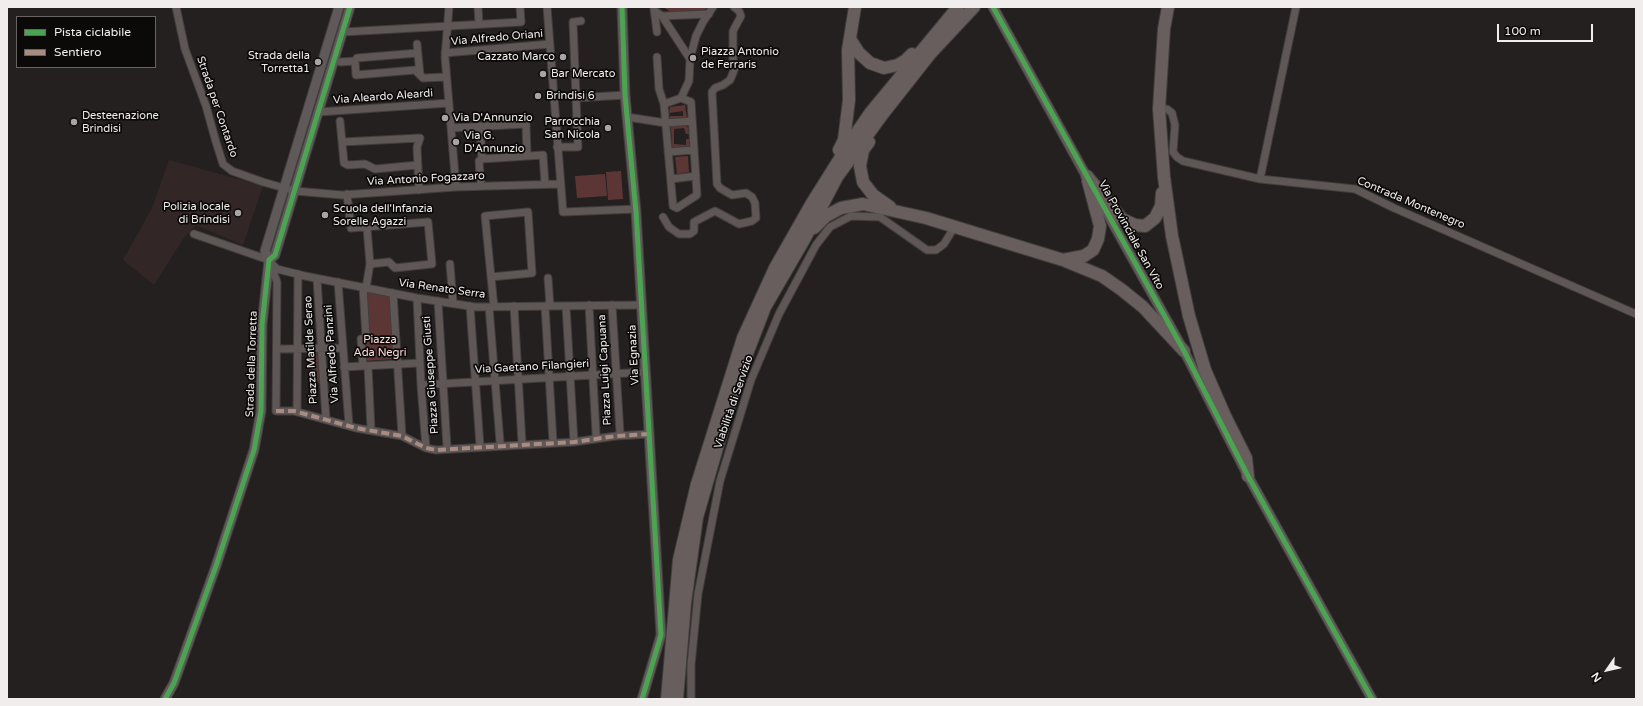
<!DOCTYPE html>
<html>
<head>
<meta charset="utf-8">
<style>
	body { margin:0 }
	#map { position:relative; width:1643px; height:706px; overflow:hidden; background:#24201f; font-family:"Varela Round",sans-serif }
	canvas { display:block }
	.frame { position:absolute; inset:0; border:8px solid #f1edec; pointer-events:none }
	.legend { position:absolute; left:16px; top:16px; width:140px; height:52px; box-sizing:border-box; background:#0c0909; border:1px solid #686464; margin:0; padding:5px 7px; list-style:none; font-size:12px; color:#f1edec }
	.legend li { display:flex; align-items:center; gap:8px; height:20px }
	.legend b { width:20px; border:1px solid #686464 }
	.north { position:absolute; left:1587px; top:650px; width:40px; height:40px; -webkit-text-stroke:3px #0c0909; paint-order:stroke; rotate:236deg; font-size:11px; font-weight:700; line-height:16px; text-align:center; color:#f1edec }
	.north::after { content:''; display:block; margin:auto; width:14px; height:18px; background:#f1edec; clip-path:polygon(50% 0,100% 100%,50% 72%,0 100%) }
	.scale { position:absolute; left:1497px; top:24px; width:96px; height:18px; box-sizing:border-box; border:2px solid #f1edec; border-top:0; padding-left:5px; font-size:12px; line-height:14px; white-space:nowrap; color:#f1edec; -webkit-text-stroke:3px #0c0909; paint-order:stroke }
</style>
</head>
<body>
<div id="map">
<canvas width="1643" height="706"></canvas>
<div class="frame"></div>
<ul class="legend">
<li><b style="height:5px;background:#4ca352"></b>Pista ciclabile</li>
<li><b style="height:5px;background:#a88b81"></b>Sentiero</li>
</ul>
<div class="north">N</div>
<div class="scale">100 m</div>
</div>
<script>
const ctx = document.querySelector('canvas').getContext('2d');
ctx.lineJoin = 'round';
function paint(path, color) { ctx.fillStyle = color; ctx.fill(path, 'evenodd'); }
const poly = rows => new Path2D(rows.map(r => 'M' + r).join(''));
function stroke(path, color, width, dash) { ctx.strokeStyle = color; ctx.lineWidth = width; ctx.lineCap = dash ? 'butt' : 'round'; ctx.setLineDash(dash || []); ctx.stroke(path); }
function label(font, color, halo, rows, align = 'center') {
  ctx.font = font + ' "Varela Round",sans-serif'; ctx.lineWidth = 3.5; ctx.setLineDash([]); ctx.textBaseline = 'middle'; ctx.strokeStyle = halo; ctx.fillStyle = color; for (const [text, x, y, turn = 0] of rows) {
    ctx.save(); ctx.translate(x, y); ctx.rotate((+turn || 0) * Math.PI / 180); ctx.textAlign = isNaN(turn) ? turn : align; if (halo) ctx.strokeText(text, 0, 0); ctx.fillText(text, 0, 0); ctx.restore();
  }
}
const built = poly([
	[169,160,263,186,243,245,196,225,183,239,154,285,123,260,152,208]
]);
const green = poly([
	[663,7,708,7,705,10,671,12],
	[685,105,687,118,670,119,670,116,683,116,683,111,669,113,670,107],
	[685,125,688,127,689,134,686,134,684,128,674,129,674,144,686,145,686,139,689,139,690,145,687,148,674,149,672,146,671,126],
	[688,156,689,172,677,174,675,157],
	[621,171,623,199,608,200,606,172],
	[605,174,607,196,577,198,575,176],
	[364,291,392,297,395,359,365,361,363,340],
	[312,353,319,353,321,385,312,377]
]);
const street = poly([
	[176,7,185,49,206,106,216,142,223,164,232,171,263,182,295,191,342,195,456,187,560,184],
	[449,7,445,57,456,187],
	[478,7,479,24],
	[547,7,563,212,636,209],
	[654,9,657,32],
	[655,11,662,16,690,59,689,81,681,98],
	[662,16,709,14],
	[343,32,521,22,520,7],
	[417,44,420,75],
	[445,53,550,44],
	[657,57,659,89,664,104],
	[690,59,696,36,703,22,713,7],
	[355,61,357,58,418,53],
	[340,62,355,61,356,75,415,70,423,78,446,77],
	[576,98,625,95],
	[681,98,691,102,697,195,677,208,673,206,664,104,681,98],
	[1159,109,1167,109,1172,113,1175,125,1173,152,1177,157,1183,161,1260,179,1355,189,1394,208,1636,314],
	[319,112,449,103],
	[627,117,666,123,692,121],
	[340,121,344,163,348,165,365,164,375,169,418,165],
	[480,126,482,159,543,155,545,184],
	[451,128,526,124,527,155],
	[342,142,420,138,417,147,419,190],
	[557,147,578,147,573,22,581,21],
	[668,152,694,150],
	[671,179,696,176],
	[1260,179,1296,7],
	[481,186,479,161,482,159],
	[347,194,351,228,428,222,432,264,395,268,389,262,370,264,367,228],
	[663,217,669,227,679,234,690,234,694,231,694,222,715,211,739,224,752,221,756,218,755,203,752,197,746,193,732,195,720,188,717,184,712,92,715,88,723,85,730,80,733,73,735,67,733,59,733,31,741,16,739,11,734,7],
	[194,234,269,260,277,282,276,411,294,411,356,428,402,436,426,448,436,450,574,442,616,436,649,434],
	[272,264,277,269,305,276,417,298,475,307,641,305],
	[450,264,453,303],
	[491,277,532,273,528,212,485,216,491,277,494,307],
	[548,278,550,306],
	[317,279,326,419],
	[338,282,349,425],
	[363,287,366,338,361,339,363,366],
	[366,288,370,264],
	[393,293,402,436],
	[417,298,421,385,426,448],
	[438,301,447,447],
	[589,305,596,434],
	[612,305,620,433],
	[470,306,480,446],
	[514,306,522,443],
	[545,306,553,442],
	[566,306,574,442],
	[489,307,500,442],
	[277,349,343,348],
	[368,366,371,430],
	[344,367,420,363],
	[421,385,645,372],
	[297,412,298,274],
	[691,699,691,665,698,594,720,481,751,380,779,314,816,245,830,227,851,216,880,217,927,250,936,250,944,244,955,226]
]);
const secondary = poly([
	[622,7,625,95,636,212,661,635,642,699],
	[993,7,1089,181],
	[1097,195,1184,351,1248,476,1372,699],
	[269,260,275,255,350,7],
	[165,699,174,683,216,566,254,450,261,411,262,325,269,260,265,251,339,7]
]);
const highway = poly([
	[1168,7,1164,29,1159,109,1164,177,1172,236,1189,316,1205,370,1225,416,1246,458,1248,476],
	[850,39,859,53,870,63,884,68,898,65,906,60,912,54],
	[869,142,863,150,860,166,863,182,873,195,890,207],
	[839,150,844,140,849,100,848,50,855,7],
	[1087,176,1122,219,1135,225,1145,226,1155,218,1161,206,1162,193],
	[814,228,826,216,841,208,863,204,926,218,1063,260,1102,276,1122,290,1143,307,1184,351],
	[1063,260,1084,256,1093,250,1098,239,1100,226,1088,181],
	[667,699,679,560,697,484,743,338,775,268,812,203,851,141,871,112,958,7],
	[677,699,685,603,697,517,736,382,765,307,805,238,837,177,882,115,930,54,974,7]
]);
const quiet = poly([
	[276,411,294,411,356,428,402,436,426,448,436,450,574,442,616,436,649,434]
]);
const cycleway = poly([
	[622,7,625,95,636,212,661,635,642,699],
	[993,7,1184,351,1248,476,1372,699],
	[165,699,174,683,216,566,254,450,261,411,262,325,269,260,275,255,350,7]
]);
const markers = [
	[563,57,4,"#a9a5a4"],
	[693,58,4,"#a9a5a4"],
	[318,62,4,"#a9a5a4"],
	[543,74,4,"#a9a5a4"],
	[538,96,4,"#a9a5a4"],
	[445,118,4,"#a9a5a4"],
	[74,122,4,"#a9a5a4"],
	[608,128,4,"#a9a5a4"],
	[456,142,4,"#a9a5a4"],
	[238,213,4,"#a9a5a4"],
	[325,215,4,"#a9a5a4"]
];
const streetNames = [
	["Via Alfredo Oriani",497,38,-5],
	["Via Aleardo Aleardi",383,97,-4],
	["Strada per Contardo",217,107,71],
	["Via Antonio Fogazzaro",426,179,-3],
	["Contrada Montenegro",1411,203,23],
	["Via Provinciale San Vito",1131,235,61],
	["Via Renato Serra",442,289,8],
	["Piazza Matilde Serao",311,350,-93],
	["Via Alfredo Panzini",332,354,-94],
	["Via Egnazia",634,355,-93],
	["Strada della Torretta",252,364,-88],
	["Via Gaetano Filangieri",532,367,-3],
	["Piazza Luigi Capuana",605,370,-93],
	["Piazza Giuseppe Giusti",431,375,-94],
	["Viabilità di Servizio",734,402,-71]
];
const poiNames = [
	["Piazza Antonio",701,52],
	["de Ferraris",701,65],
	["Strada della",310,56,"right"],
	["Torretta1",310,69,"right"],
	["Cazzato Marco",555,57,"right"],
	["Bar Mercato",551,74],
	["Brindisi 6",546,96],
	["Desteenazione",82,116],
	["Brindisi",82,129],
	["Via D'Annunzio",453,118],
	["Parrocchia",600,122,"right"],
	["San Nicola",600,135,"right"],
	["Via G.",464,136],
	["D'Annunzio",464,149],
	["Polizia locale",230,207,"right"],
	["di Brindisi",230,220,"right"],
	["Scuola dell'Infanzia",333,209],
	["Sorelle Agazzi",333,222]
];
const parkNames = [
	["Piazza",380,340],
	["Ada Negri",380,353]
];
paint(built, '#322726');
paint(green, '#5c3635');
stroke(street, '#403e3d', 9);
stroke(secondary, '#403e3d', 11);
stroke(highway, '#403e3d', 14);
stroke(street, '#5e5756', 7);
stroke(secondary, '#605959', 9);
stroke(highway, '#675e5d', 12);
stroke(quiet, '#a88b81', 4, [8, 4]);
stroke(cycleway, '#4ca352', 5);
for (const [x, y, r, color] of markers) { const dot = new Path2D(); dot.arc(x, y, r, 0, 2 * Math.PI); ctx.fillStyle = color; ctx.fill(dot); stroke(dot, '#0c0909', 1.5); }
label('11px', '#f1edec', '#0c0909', streetNames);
label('11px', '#f1edec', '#0c0909', poiNames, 'left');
label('11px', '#fcdbd9', '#0c0909', parkNames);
</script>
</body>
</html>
